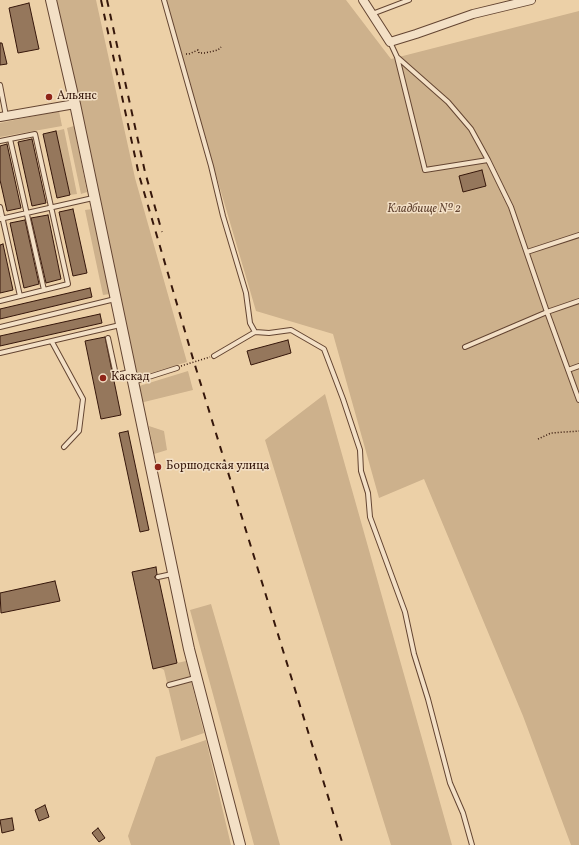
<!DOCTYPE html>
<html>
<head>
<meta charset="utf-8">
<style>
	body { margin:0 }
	canvas { display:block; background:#ecd0a7 }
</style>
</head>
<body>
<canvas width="579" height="845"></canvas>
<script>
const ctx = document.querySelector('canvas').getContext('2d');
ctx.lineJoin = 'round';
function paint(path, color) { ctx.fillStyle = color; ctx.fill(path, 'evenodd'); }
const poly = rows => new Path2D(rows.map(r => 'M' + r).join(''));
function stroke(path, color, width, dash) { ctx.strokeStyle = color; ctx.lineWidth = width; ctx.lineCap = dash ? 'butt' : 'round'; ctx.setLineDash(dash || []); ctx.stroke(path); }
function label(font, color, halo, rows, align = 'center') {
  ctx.font = font + ' Vollkorn,serif'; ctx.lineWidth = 3; ctx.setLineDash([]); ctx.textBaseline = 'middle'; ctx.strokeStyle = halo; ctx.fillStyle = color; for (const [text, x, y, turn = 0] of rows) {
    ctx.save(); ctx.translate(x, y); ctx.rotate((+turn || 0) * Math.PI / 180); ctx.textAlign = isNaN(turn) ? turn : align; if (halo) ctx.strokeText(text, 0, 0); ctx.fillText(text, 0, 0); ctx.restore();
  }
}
const green = poly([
	[54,0,96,0,135,178,187,362,134,378],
	[166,0,346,0,391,59,579,11,579,845,571,845,523,716,424,479,379,498,333,334,256,311,209,151],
	[59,111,62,126,0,137,0,123],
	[74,126,87,192,81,194,67,128],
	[64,129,77,194,70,195,56,131],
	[92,209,110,294,103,295,85,210],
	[188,371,193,390,140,403,136,387],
	[325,394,452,845,391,845,265,440],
	[149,426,164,431,167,450,154,454],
	[211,604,225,652,280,845,254,845,190,610],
	[186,661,204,733,181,741,164,670,159,667],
	[206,740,231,845,131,845,128,836,156,757]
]);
const building = poly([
	[29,3,39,49,18,53,9,8,29,3],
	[0,43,2,43,7,64,0,65,0,43],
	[56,131,70,195,57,198,43,134,56,131],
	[32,139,46,203,32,206,18,142,32,139],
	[7,144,21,208,7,211,0,180,0,146,7,144],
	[482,170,486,186,463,192,459,176,482,170],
	[73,209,87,273,73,276,59,212,73,209],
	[48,215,61,279,46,283,31,218,48,215],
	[25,220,39,284,24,288,10,223,25,220],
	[3,244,13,290,0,293,0,245,3,244],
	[90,288,92,297,0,319,0,309,90,288],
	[100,314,102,323,0,346,0,336,100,314],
	[105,337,121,415,101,419,85,341,105,337],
	[288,340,291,353,251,365,247,351,288,340],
	[128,431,149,530,140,532,119,433,128,431],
	[156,567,157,574,155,576,155,578,159,580,177,663,153,669,132,572,156,567],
	[55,581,60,601,1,613,0,593,55,581],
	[45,805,49,817,39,821,35,810,45,805],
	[12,818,14,830,2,833,0,820,12,818],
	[98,828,105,838,99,842,92,833,98,828]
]);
const path = poly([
	[186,54,189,54,198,50,199,53,205,53,218,50,221,47],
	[181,366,210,357],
	[538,439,551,433,579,431]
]);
const service = poly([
	[164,0,211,166,223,216,246,293,250,323,255,332],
	[372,14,409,0],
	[390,42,397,57,448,102,471,129,488,160,425,170,397,57],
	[0,85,6,116],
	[10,139,44,290],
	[0,141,35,134,68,284,0,301],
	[488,160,511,207,547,312,579,400],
	[0,207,20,296],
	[0,219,93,198],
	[527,252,579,235],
	[0,327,115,299],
	[108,338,116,375,130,372],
	[52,342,83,399,79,431,64,447],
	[465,347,547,312,579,301],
	[0,353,120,325],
	[214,356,255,332,269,333,291,330,324,349,343,399,360,450,361,471,368,493,370,517,405,612,414,654,428,699,450,783,463,813,472,845],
	[568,370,579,366],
	[133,382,177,368],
	[158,577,172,574],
	[169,685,195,678]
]);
const minor = poly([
	[363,0,390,42,416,34,473,14,531,0],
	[0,117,75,104]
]);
const tertiary = poly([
	[51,0,75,104,189,649,240,845]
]);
const rail = poly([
	[101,0,139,175,194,362,343,845],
	[107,0,145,172,162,232]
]);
const markers = [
	[49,97,4,"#8f2418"],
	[103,378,4,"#8f2418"],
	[158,467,4,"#8f2418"]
];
const poiNames = [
	["Альянс",57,97],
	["Каскад",111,378],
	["Боршодская улица",166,467]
];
const parkNames = [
	["Кладбище № 2",424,210]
];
paint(green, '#cdb18c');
paint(building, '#95775c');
stroke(building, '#36170b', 1);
stroke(service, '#644532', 6);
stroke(minor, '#644532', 10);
stroke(tertiary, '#644532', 12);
stroke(path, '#36170b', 1.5, [1, 2]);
stroke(service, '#f3e0c6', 4);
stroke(minor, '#f3e0c6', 8);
stroke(tertiary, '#f3e0c6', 10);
stroke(rail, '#36170b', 2, [7, 7]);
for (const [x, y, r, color] of markers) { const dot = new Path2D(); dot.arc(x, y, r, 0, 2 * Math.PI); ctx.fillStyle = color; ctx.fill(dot); stroke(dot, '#f3e0c6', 1.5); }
label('12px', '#36170b', '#f3e0c6', poiNames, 'left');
label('italic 12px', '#634532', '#f3e0c6', parkNames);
</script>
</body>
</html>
